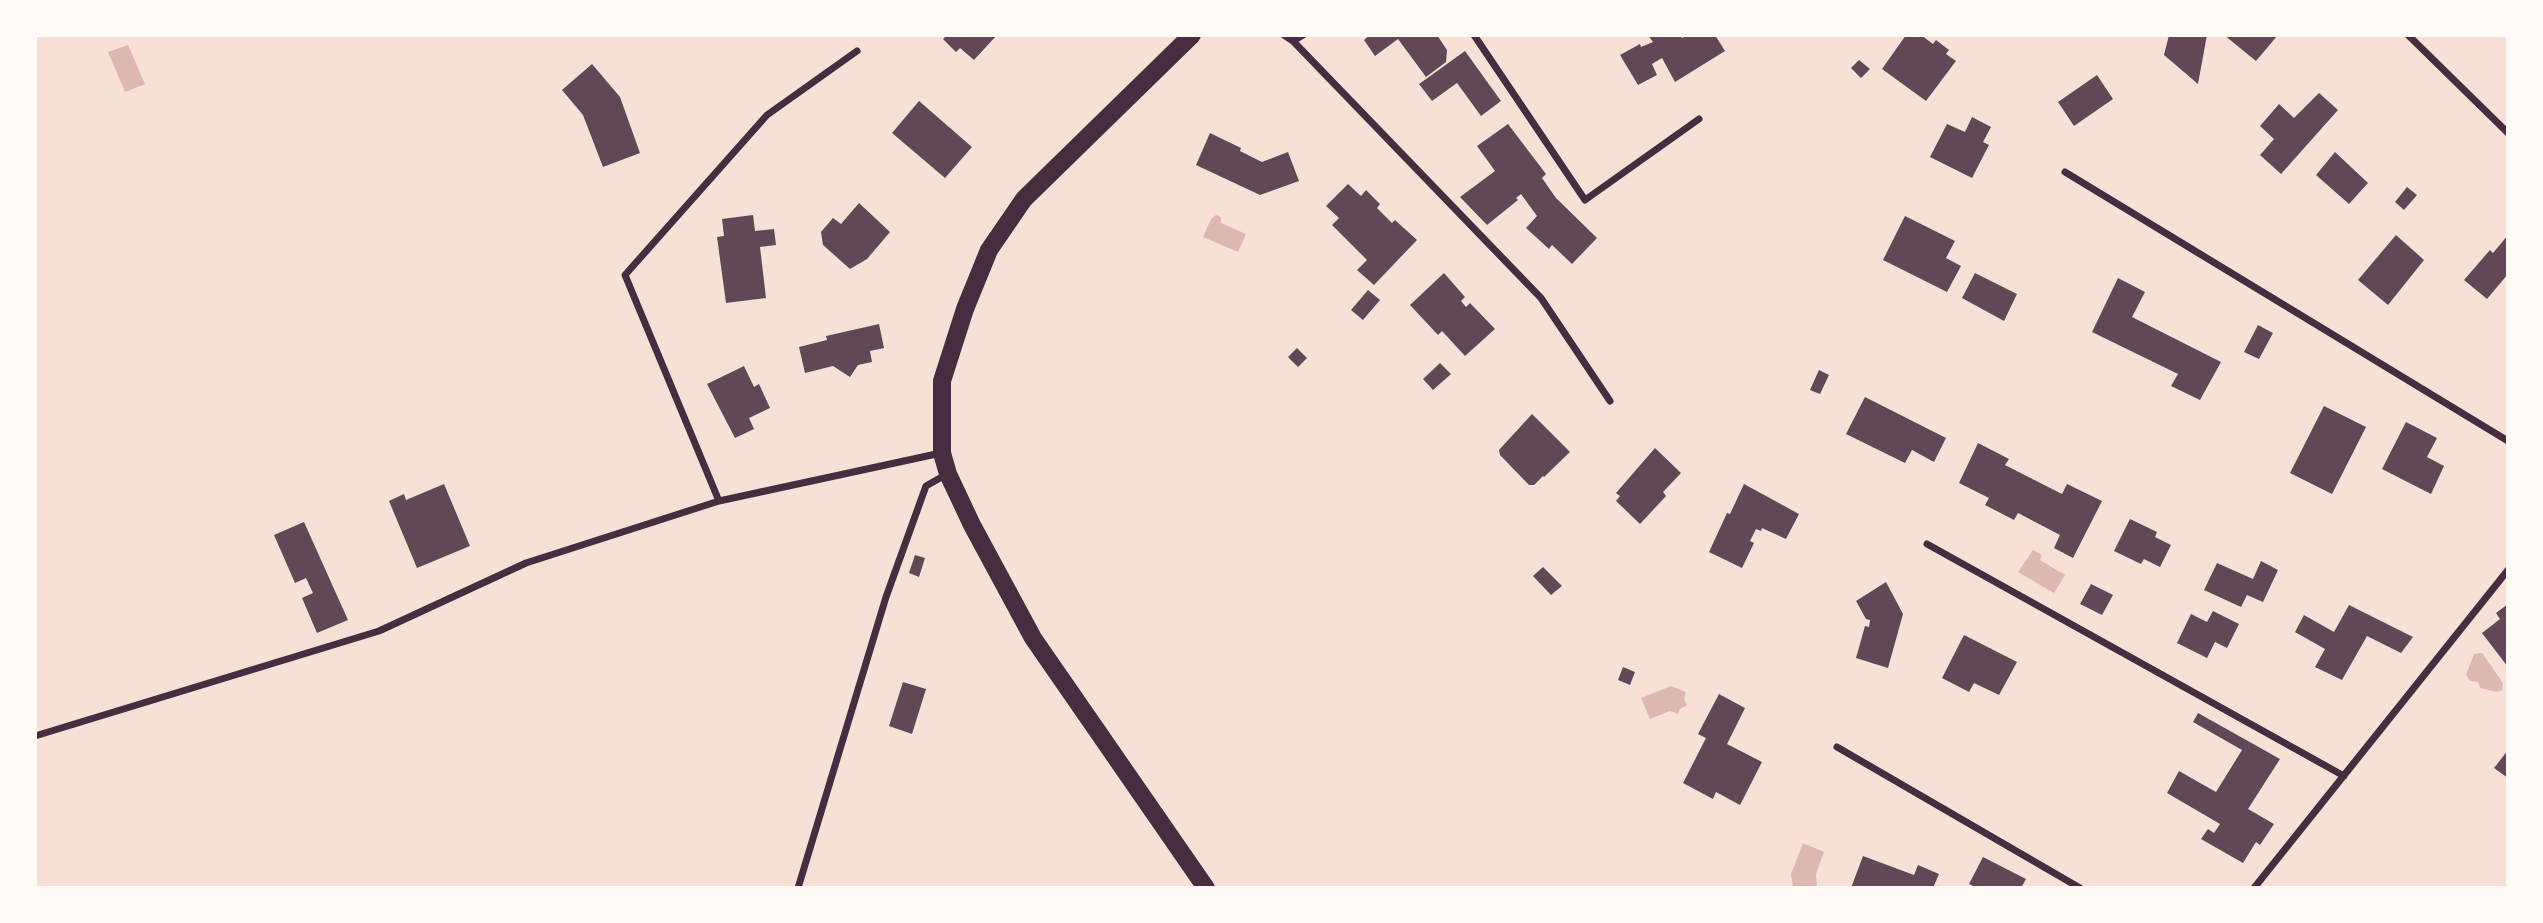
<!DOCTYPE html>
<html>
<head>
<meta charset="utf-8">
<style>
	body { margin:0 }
	#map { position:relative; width:2543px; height:923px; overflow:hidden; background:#f7e1d7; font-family:"DejaVu Sans",sans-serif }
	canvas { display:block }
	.frame { position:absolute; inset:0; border:37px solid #fffaf5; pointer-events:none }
</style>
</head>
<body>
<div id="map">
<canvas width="2543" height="923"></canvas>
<div class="frame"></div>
</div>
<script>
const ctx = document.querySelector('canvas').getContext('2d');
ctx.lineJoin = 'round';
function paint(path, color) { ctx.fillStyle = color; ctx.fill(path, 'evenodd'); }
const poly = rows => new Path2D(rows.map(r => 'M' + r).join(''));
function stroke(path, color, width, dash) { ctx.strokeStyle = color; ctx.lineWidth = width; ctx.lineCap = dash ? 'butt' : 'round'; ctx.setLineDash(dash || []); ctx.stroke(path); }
const water = poly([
	[128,45,145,84,125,92,108,52],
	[1216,215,1221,217,1221,223,1246,234,1238,252,1203,237,1211,219],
	[2033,550,2042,555,2040,560,2065,575,2054,593,2018,572],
	[2482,653,2503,683,2502,690,2497,692,2480,688,2478,682,2470,681,2466,675,2474,654],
	[1671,686,1686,692,1684,698,1687,705,1680,709,1678,714,1670,711,1650,719,1641,698],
	[1803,843,1824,852,1816,874,1817,888,1793,888,1791,874]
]);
const building = poly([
	[947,35,997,35,974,60,960,48,956,52,943,39],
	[1370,35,1437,35,1447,50,1446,62,1426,77,1398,39,1375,56,1364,40],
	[1648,35,1680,35,1682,38,1687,35,1715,35,1725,51,1675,82,1662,58,1652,64,1657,75,1638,85,1620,55,1640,44,1641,47,1653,42],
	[1906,35,1921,35,1933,44,1936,40,1949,50,1946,54,1956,61,1926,101,1882,69],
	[2169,35,2207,35,2198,84,2164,55],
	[2224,35,2278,35,2256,61],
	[1465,51,1501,101,1481,116,1457,83,1432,101,1419,84],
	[1859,60,1870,69,1861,78,1851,68],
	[592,64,620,97,640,153,603,167,583,115,562,90],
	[2097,75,2113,99,2074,126,2058,102],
	[2319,93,2338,110,2281,174,2260,155,2274,139,2260,126,2279,104,2294,118],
	[919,101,972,147,945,178,892,133],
	[1972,117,1991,127,1983,142,1989,145,1972,178,1930,157,1947,124,1965,132],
	[1508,124,1546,174,1542,178,1556,198,1597,238,1572,264,1552,245,1549,249,1526,228,1537,216,1521,194,1516,198,1518,200,1487,225,1460,197,1495,171,1477,146],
	[1210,133,1241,148,1240,151,1262,162,1288,152,1299,181,1260,195,1196,165],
	[2335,152,2368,183,2349,204,2316,175],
	[1348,184,1361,196,1366,190,1380,204,1377,208,1392,223,1395,220,1417,240,1374,285,1357,270,1367,260,1332,225,1339,218,1326,206],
	[2407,187,2417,195,2404,210,2395,202],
	[859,203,890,232,867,259,850,269,823,245,821,232,833,218,841,224],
	[753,215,755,231,774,229,776,245,760,247,766,298,726,303,717,237,724,236,722,219],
	[1905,216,1955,241,1946,258,1961,266,1947,292,1883,260],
	[2396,235,2424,260,2388,305,2358,280],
	[2508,235,2508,274,2487,299,2464,280,2490,250,2493,253],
	[1444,273,1465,297,1461,301,1466,307,1470,303,1495,329,1465,356,1442,331,1438,335,1410,305],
	[1975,273,2017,294,2004,321,1962,298],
	[2118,278,2145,292,2132,317,2221,362,2200,400,2171,386,2178,374,2092,332],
	[1368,290,1380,300,1363,320,1351,310],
	[879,324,884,348,870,351,872,362,858,365,850,377,833,366,805,373,799,347,827,340,826,336],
	[2258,325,2273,333,2259,359,2244,352],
	[1297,348,1307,358,1298,367,1288,357],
	[1440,363,1451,374,1433,390,1423,379],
	[744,366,754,387,759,384,770,408,749,418,754,429,735,438,707,384],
	[1819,370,1829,375,1820,394,1810,390],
	[1865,397,1946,438,1934,462,1912,450,1905,463,1846,434],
	[2324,406,2366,427,2332,494,2290,473],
	[1532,414,1570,452,1544,477,1543,476,1534,485,1529,485,1500,455,1499,450],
	[2406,422,2437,438,2427,457,2444,466,2431,494,2382,469],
	[1978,443,2009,459,2005,465,2062,494,2067,484,2102,501,2073,558,2054,548,2060,535,2018,513,2014,520,1985,505,1989,498,1959,483],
	[1655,448,1681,473,1663,492,1666,496,1640,524,1616,501,1620,496,1616,493],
	[444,484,470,546,417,568,389,501,404,494,406,500],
	[1744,484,1799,514,1786,539,1762,528,1761,531,1756,529,1750,541,1754,543,1742,568,1709,552,1727,513,1730,514],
	[2130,519,2157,532,2155,537,2171,545,2160,567,2144,559,2141,564,2114,551],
	[304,522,348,620,317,633,302,598,313,593,306,578,295,583,274,535],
	[915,555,925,558,919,577,909,573],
	[2261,561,2278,570,2263,602,2247,595,2241,607,2204,590,2217,563,2253,579],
	[1543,567,1562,586,1551,595,1533,576],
	[1886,582,1903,614,1888,668,1856,658,1865,626,1869,627,1870,620,1866,619,1856,601],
	[2091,584,2113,595,2102,615,2080,604],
	[2508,604,2508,667,2482,633,2500,619,2496,613],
	[2349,605,2413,637,2401,653,2367,636,2342,680,2315,667,2325,649,2295,632,2304,615,2334,632],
	[2213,611,2239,624,2227,648,2215,642,2207,658,2177,643,2191,614,2207,622],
	[1964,635,2017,662,1999,695,1974,683,1969,692,1942,678],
	[1623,667,1635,672,1630,685,1618,680],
	[903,682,926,689,912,734,889,726],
	[1719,694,1745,708,1727,744,1762,762,1740,805,1716,792,1713,799,1683,783,1706,738,1698,734],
	[2198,713,2280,759,2248,809,2274,824,2260,845,2256,842,2243,863,2201,839,2208,829,2214,833,2220,824,2167,793,2179,771,2216,792,2242,750,2193,722],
	[2508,750,2508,778,2494,768],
	[1863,856,1914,875,1918,865,1939,874,1933,888,1851,888],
	[1983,857,2026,879,2021,888,1977,888,1969,884]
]);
const minor = poly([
	[1284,35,1293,41,1303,35],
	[1474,35,1585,200,1699,119],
	[2408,35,2508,133],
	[1293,41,1541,298,1610,401],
	[2065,172,2508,441],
	[719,501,625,275,767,115,857,51],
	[1927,544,2344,776],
	[35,736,379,631,526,563,719,501,941,453],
	[1837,747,2080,888],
	[798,888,886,597,926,486,947,474],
	[2254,888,2508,570]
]);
const primary = poly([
	[1192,35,1024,199,989,250,965,309,942,381,942,453,948,474,972,525,1033,638,1206,888]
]);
paint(water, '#dcb8b0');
paint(building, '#644757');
stroke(minor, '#4a2c40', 7);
stroke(primary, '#4a2c40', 18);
</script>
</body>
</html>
